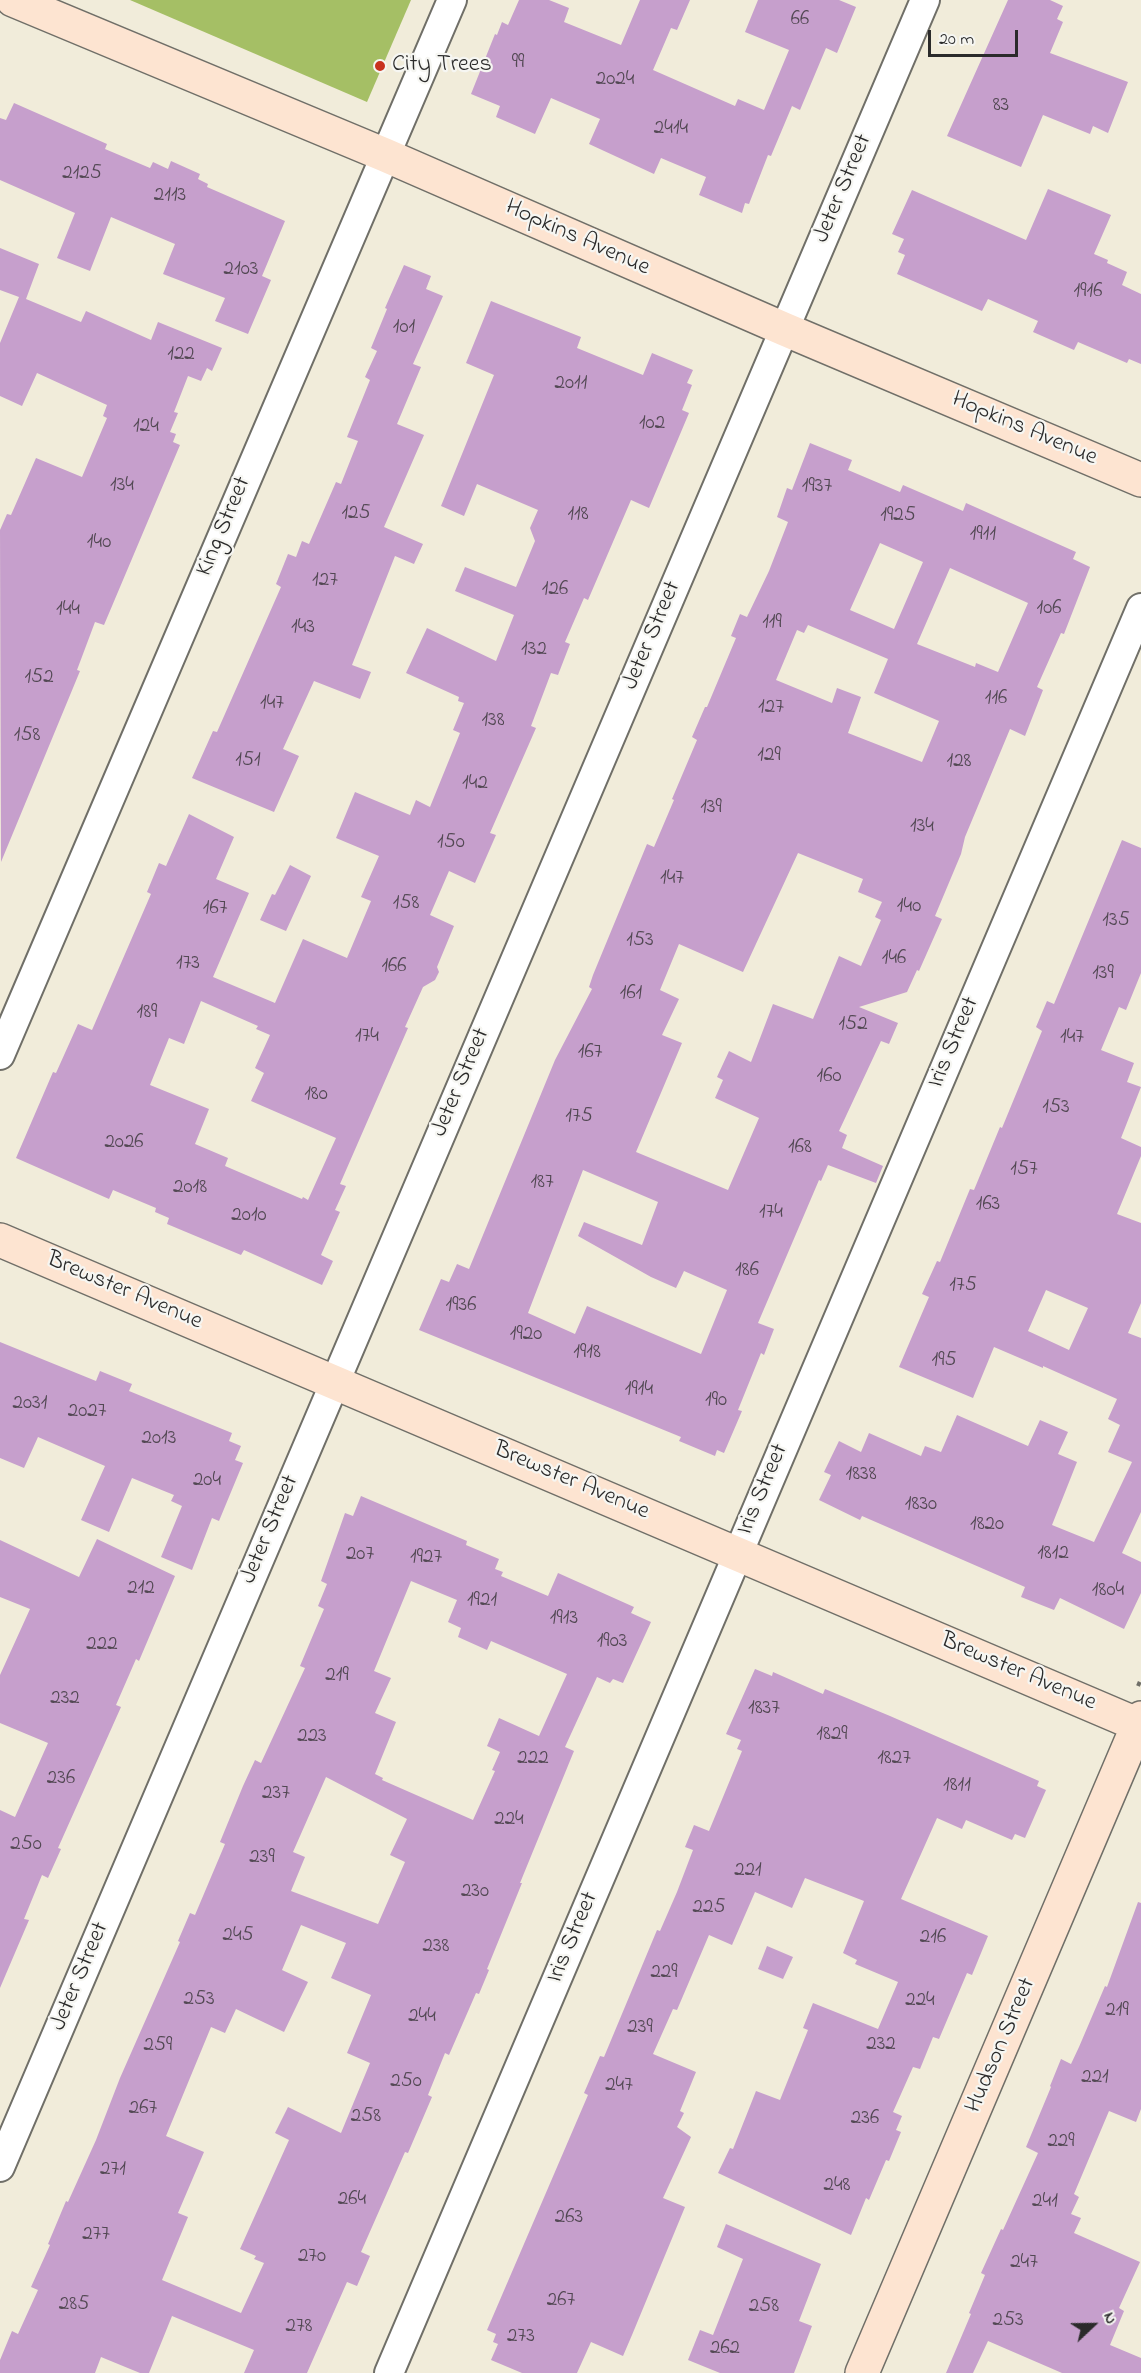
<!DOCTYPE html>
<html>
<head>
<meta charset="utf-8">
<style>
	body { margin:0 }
	#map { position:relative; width:1141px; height:2373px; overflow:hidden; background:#f1ecda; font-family:"Indie Flower",sans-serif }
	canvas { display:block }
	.north { position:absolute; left:1063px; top:2295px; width:60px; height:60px; -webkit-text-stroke:4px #f6f6f2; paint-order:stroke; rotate:68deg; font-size:16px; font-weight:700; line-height:24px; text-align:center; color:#2b2b2b }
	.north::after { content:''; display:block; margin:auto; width:21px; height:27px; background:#2b2b2b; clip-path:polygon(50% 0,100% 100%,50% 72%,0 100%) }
	.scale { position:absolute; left:928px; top:30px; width:90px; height:27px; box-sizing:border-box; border:3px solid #2b2b2b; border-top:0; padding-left:8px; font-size:18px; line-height:21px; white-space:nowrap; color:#2b2b2b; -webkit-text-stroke:4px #f6f6f2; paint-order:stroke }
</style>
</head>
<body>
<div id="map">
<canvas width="1141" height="2373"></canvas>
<div class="north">N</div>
<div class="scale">20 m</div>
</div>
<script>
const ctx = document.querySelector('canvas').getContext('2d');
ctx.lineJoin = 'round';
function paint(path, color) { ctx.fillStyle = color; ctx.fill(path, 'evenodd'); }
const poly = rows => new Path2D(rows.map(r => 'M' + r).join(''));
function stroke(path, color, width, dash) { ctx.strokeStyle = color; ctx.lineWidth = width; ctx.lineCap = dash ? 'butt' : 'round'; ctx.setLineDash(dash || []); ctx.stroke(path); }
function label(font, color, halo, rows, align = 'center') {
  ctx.font = font + ' "Indie Flower",sans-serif'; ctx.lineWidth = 4.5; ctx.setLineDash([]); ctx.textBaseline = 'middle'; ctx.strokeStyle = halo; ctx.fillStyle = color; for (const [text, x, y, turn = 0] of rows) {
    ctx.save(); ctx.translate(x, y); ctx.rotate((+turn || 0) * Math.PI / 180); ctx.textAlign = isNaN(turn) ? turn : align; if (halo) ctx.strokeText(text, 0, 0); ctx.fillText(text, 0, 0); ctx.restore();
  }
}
const green = poly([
	[130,0,411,0,367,102]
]);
const building = poly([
	[519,0,549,0,569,8,564,22,621,45,640,0,690,0,677,30,671,28,653,70,735,106,738,99,764,110,789,50,745,32,758,0,839,0,856,7,837,53,826,48,800,110,792,106,771,156,768,155,749,204,745,203,742,213,699,195,706,177,661,158,654,174,589,144,600,119,551,98,535,134,496,117,500,106,471,94,495,34,497,35,502,22,508,25],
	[1008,0,1050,0,1063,6,1057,19,1063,22,1050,53,1128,82,1108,133,1093,126,1090,134,1043,115,1021,167,947,136],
	[14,103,107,144,105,149,150,168,153,162,168,169,171,161,200,174,198,179,208,184,207,187,285,221,262,276,271,280,248,334,215,321,225,298,163,274,175,244,111,217,90,271,57,258,75,213,0,180,0,118,6,120],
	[1048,189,1111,215,1094,254,1108,260,1107,263,1127,272,1122,285,1141,294,1141,364,1129,359,1127,363,1078,342,1074,350,1033,332,1038,321,988,299,982,311,897,274,905,255,898,252,904,239,892,234,912,190,1026,240],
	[0,248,39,264,26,299,81,322,86,311,151,340,158,322,222,348,212,371,207,368,201,381,188,376,174,412,178,413,170,432,176,434,173,442,180,445,104,625,95,622,77,670,80,671,1,862,0,530,7,514,11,515,36,458,82,477,107,418,103,416,107,405,37,373,22,406,0,396,0,343,19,297,0,290],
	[404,265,431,276,426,289,443,296,413,364,421,367,397,424,424,435,384,527,423,544,414,564,395,556,352,665,371,672,360,699,314,681,283,749,299,756,274,812,192,778,213,731,217,732,281,587,276,584,288,554,296,557,302,541,309,544,336,482,341,484,358,441,347,437,370,380,365,377,377,351,371,348,387,309,385,308],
	[491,301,581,337,577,348,643,375,652,353,693,370,687,383,692,385,682,410,689,413,649,508,631,500,588,600,584,598,565,642,570,644,558,675,551,673,531,726,536,728,490,833,496,835,475,883,449,871,430,915,454,926,437,967,439,972,435,980,423,987,405,1027,408,1028,340,1184,346,1186,335,1210,340,1212,321,1255,333,1261,322,1285,244,1250,241,1255,167,1224,169,1218,155,1212,156,1208,113,1190,109,1199,16,1158,53,1072,56,1073,78,1024,92,1030,151,894,147,892,159,863,166,866,189,814,234,837,216,879,249,893,213,977,275,1003,303,939,347,958,371,901,361,897,379,856,336,838,355,792,410,815,416,800,430,807,460,733,453,730,464,703,458,701,459,697,406,673,427,628,496,661,514,615,455,591,465,567,516,587,535,541,530,528,538,510,477,484,464,516,441,506,494,375,466,363],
	[201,1001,258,1026,256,1029,270,1035,255,1068,264,1073,251,1101,336,1138,308,1200,303,1197,302,1199,225,1166,228,1158,195,1144,209,1109,150,1085,169,1038,184,1044],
	[810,443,852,460,848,470,900,492,903,485,963,511,966,503,1076,552,1073,559,1090,567,1064,634,1061,633,1037,687,1043,690,1025,736,1010,729,965,837,961,854,935,916,942,919,919,971,917,970,907,992,859,1007,898,1023,889,1044,881,1041,839,1131,847,1135,842,1148,883,1166,876,1183,828,1165,821,1181,819,1180,758,1323,774,1329,764,1355,761,1353,738,1410,742,1411,724,1453,717,1450,715,1456,679,1441,681,1437,419,1330,441,1279,449,1282,457,1264,469,1269,555,1060,592,989,589,987,593,975,647,844,654,847,674,800,672,799,697,740,692,737,705,707,707,707,736,638,731,636,740,614,747,617,769,571,788,522,777,517,787,488,792,490],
	[880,543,923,562,894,629,850,610],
	[950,568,1028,603,998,672,976,663,975,667,917,644],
	[808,625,888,659,874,693,939,721,922,762,848,733,861,697,837,688,832,703,776,680,797,630,804,633],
	[798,853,863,879,858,892,882,902,875,917,881,920,861,966,839,956,813,1019,773,1004,751,1062,729,1051,717,1077,723,1080,715,1098,759,1118,728,1190,636,1152,682,1043,662,1035,679,999,660,990,679,944,743,972],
	[583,1170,658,1202,642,1245,584,1222,578,1236,651,1277,676,1288,684,1271,727,1290,701,1354,587,1306,575,1334,528,1313],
	[1122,840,1141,848,1141,973,1126,1010,1119,1007,1101,1050,1134,1063,1127,1082,1141,1087,1121,1138,1141,1147,1141,1156,1117,1214,1141,1223,1141,1303,1128,1333,1141,1338,1141,1512,1122,1553,1141,1562,1141,1593,1124,1629,1060,1598,1054,1610,1021,1597,1025,1587,862,1516,860,1520,819,1500,831,1475,824,1472,839,1441,861,1452,869,1433,921,1456,925,1446,941,1452,957,1415,1028,1446,1040,1420,1068,1432,1058,1454,1077,1462,1052,1525,1094,1542,1132,1462,1108,1452,1120,1425,1108,1419,1117,1399,1043,1366,1043,1368,994,1347,973,1398,899,1367,929,1297,922,1294,937,1261,940,1262,970,1189,974,1190,1000,1127,1002,1128,1042,1031,1036,1027,1047,1001,1054,1004],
	[1046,1290,1088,1308,1069,1350,1028,1331],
	[290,865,311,876,286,931,260,920,272,894,275,895],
	[0,1342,96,1381,100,1371,132,1384,129,1391,232,1433,229,1441,241,1446,235,1460,243,1463,219,1521,212,1518,192,1570,161,1557,182,1506,171,1501,174,1495,132,1478,109,1532,81,1520,105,1466,38,1437,24,1468,0,1458],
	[361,1496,467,1541,466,1545,499,1559,495,1569,503,1572,501,1576,548,1596,558,1573,634,1607,631,1613,651,1622,623,1683,613,1679,610,1683,597,1677,565,1747,574,1751,520,1883,522,1883,487,1969,489,1970,479,1994,476,1993,449,2055,445,2053,428,2095,432,2097,408,2153,405,2152,361,2252,370,2256,357,2286,347,2282,307,2373,244,2373,254,2350,172,2316,149,2373,140,2373,101,2357,95,2373,0,2373,0,2360,12,2331,18,2334,38,2290,31,2287,50,2245,48,2244,66,2201,68,2202,96,2140,120,2078,180,1942,178,1941,190,1913,195,1915,225,1844,220,1842,243,1786,255,1760,261,1763,305,1668,300,1666,324,1609,318,1606,327,1584,321,1581,345,1513,353,1516],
	[411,1581,457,1600,448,1622,461,1628,458,1637,487,1650,491,1641,567,1674,539,1736,499,1718,487,1746,500,1752,492,1770,495,1771,473,1820,382,1780,383,1778,375,1774,396,1722,375,1713,391,1678,374,1671],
	[326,1777,407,1819,390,1855,405,1862,378,1924,291,1891,305,1857,293,1852],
	[301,1925,346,1943,331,1978,371,1995,347,2053,370,2063,341,2133,288,2107,275,2133,289,2140,240,2249,256,2256,254,2259,264,2263,241,2313,162,2280,188,2217,178,2213,204,2152,166,2136,211,2027,225,2033,236,2009,284,2032,308,1982,282,1970],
	[97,1539,175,1576,139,1661,136,1659,116,1705,121,1707,58,1848,61,1849,48,1878,42,1875,24,1919,29,1920,0,1988,0,1810,15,1817,48,1743,0,1723,0,1675,30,1609,0,1597,0,1540,79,1577],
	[755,1669,772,1676,773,1672,823,1694,825,1689,890,1716,1039,1781,1037,1786,1046,1790,1025,1838,1015,1834,1012,1840,966,1820,962,1829,937,1818,901,1899,988,1936,972,1975,967,1973,939,2039,933,2037,920,2069,913,2067,893,2112,902,2116,896,2130,901,2132,889,2161,886,2160,869,2200,866,2198,851,2235,718,2173,730,2148,733,2149,756,2091,780,2100,808,2030,803,2028,813,2003,878,2029,898,1982,855,1964,857,1960,843,1953,864,1901,805,1878,792,1908,755,1892,732,1945,709,1935,677,2010,673,2009,653,2054,696,2072,680,2111,684,2113,677,2127,691,2137,663,2198,685,2207,632,2335,623,2356,591,2342,577,2373,522,2373,491,2360,498,2344,493,2342,496,2334,487,2330,588,2095,584,2093,600,2056,604,2057,657,1930,660,1931,677,1892,693,1850,685,1847,694,1825,709,1831,742,1751,737,1749,741,1740,726,1734],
	[1138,1902,1141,1903,1141,2109,1136,2122,1109,2111,1074,2194,1079,2197,1071,2214,1081,2218,1074,2233,1140,2262,1119,2308,1124,2311,1110,2345,1141,2358,1141,2373,1062,2373,988,2341,973,2373,946,2373,971,2314,969,2313,985,2275,981,2273,1001,2229,1003,2230,1038,2153,1026,2147,1051,2087,1050,2086,1061,2059,1071,2064,1079,2047,1105,1986,1107,1987],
	[767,1946,793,1957,783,1979,758,1969],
	[726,2224,821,2264,799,2321,812,2326,794,2373,720,2373,688,2360,700,2330,713,2335,743,2259,717,2247]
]);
const path = poly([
	[1138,1686,1141,1679]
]);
const street = poly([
	[0,1055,452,0],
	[0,2167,925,0],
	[389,2373,1141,608]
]);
const secondary = poly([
	[13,0,385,155,784,329,1141,480],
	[0,1240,1141,1726],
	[862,2373,1141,1718]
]);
const markers = [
	[380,66,6,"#c8321e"]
];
const numberNames = [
	["66",800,21],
	["99",518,64],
	["2024",615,81],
	["83",1001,107],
	["2414",671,130],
	["2125",82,175],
	["2113",170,197],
	["2103",241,271],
	["1916",1088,293],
	["101",404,329],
	["122",181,356],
	["2011",571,385],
	["102",652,425],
	["124",146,428],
	["134",122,487],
	["1937",817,488],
	["125",356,515],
	["118",578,516],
	["1925",898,517],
	["1911",983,536],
	["140",99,544],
	["127",325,582],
	["126",555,591],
	["106",1049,610],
	["144",68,611],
	["119",772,624],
	["143",303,629],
	["132",534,651],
	["152",39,679],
	["116",996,700],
	["147",272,705],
	["127",771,709],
	["138",493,722],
	["158",27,737],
	["129",769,757],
	["151",248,762],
	["128",959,763],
	["142",475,785],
	["139",711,809],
	["134",922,828],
	["150",451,844],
	["147",672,880],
	["158",406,905],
	["140",909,908],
	["167",215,910],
	["135",1116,922],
	["153",640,942],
	["146",894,960],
	["173",188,965],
	["166",394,968],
	["139",1103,975],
	["161",631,995],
	["189",147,1014],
	["152",853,1026],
	["174",367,1038],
	["147",1072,1039],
	["167",590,1054],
	["160",829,1078],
	["180",316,1096],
	["153",1056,1109],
	["175",579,1118],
	["2026",124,1144],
	["168",800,1149],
	["157",1024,1171],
	["187",542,1184],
	["2018",190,1189],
	["163",988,1206],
	["174",771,1214],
	["2010",249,1217],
	["186",747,1272],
	["175",963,1287],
	["1936",461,1307],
	["1920",526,1336],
	["1918",587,1354],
	["195",944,1362],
	["1914",639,1391],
	["190",716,1402],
	["2031",30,1405],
	["2027",87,1413],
	["2013",159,1440],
	["1838",861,1476],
	["204",207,1482],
	["1830",921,1506],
	["1820",987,1526],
	["1812",1053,1555],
	["207",360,1556],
	["1927",426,1559],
	["212",141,1590],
	["1804",1108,1592],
	["1921",482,1602],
	["1913",564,1620],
	["1903",612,1643],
	["222",102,1646],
	["219",337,1677],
	["232",65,1700],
	["1837",764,1710],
	["1829",832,1736],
	["223",312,1738],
	["222",533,1760],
	["1827",894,1760],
	["236",61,1780],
	["1811",957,1787],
	["237",276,1795],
	["224",509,1821],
	["250",26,1846],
	["239",262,1859],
	["221",748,1872],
	["230",475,1893],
	["225",709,1909],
	["245",238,1937],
	["216",933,1939],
	["238",436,1948],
	["229",664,1974],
	["253",199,2001],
	["224",920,2002],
	["219",1117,2012],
	["244",422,2018],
	["239",640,2029],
	["232",881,2046],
	["259",158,2047],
	["221",1095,2079],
	["250",406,2083],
	["247",619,2087],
	["267",143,2110],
	["258",366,2118],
	["236",865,2120],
	["229",1061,2143],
	["271",113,2171],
	["248",837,2187],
	["264",352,2201],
	["241",1045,2203],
	["263",569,2219],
	["277",96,2236],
	["270",312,2258],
	["247",1024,2264],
	["267",561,2302],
	["285",74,2306],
	["258",764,2308],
	["253",1008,2322],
	["278",299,2328],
	["273",521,2338],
	["262",725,2350]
];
const poiNames = [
	["City Trees",392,66]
];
const streetNames = [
	["Jeter Street",844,189,-67],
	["Hopkins Avenue",577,239,24],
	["Hopkins Avenue",1024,430,23],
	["King Street",225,527,-67],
	["Jeter Street",653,636,-67],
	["Iris Street",955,1043,-67],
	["Jeter Street",462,1083,-67],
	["Brewster Avenue",124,1292,23],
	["Brewster Avenue",571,1482,23],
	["Iris Street",764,1490,-67],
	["Jeter Street",271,1530,-67],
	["Brewster Avenue",1018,1673,23],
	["Iris Street",574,1938,-67],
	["Jeter Street",81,1977,-67],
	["Hudson Street",1002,2046,-67]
];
paint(green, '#a5bf65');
paint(building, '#c69fcc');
stroke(street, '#706f68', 32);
stroke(secondary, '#706f68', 36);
stroke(path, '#706f68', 4, [4.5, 4.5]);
stroke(street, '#fff', 28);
stroke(secondary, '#fde4d1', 33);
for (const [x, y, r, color] of markers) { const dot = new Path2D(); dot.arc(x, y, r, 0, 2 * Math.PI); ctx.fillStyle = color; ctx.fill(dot); stroke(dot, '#f6f6f2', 2); }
label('21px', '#524853', null, numberNames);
label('24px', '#2b2b2b', '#f6f6f2', poiNames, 'left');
label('24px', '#2b2b2b', '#f6f6f2', streetNames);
</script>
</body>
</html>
